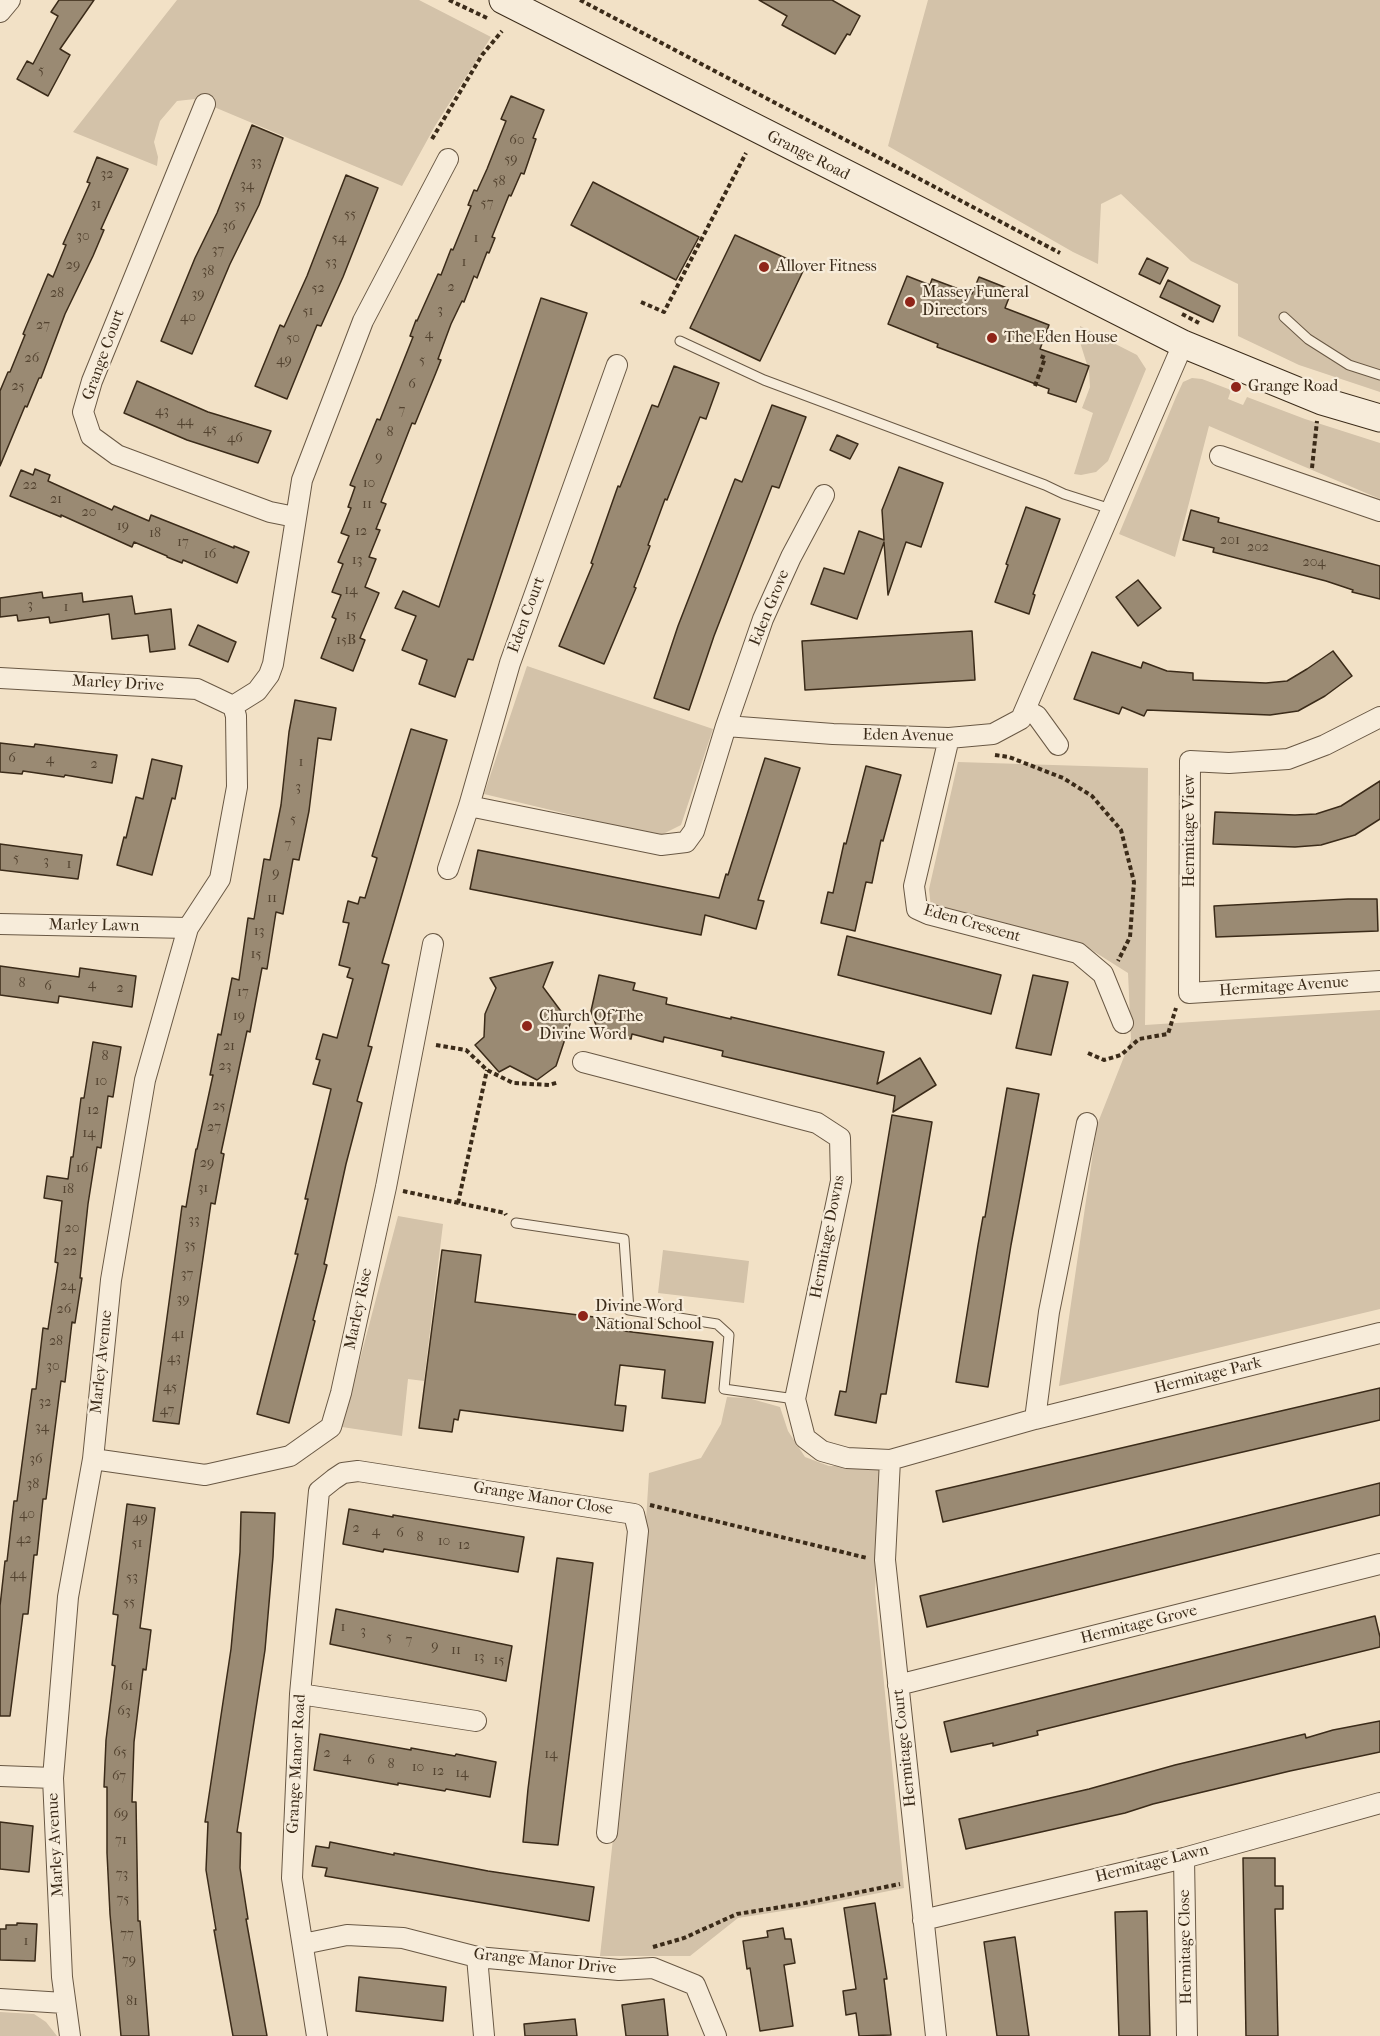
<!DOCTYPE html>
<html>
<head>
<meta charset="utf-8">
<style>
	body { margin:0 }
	canvas { display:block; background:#f2e1c6 }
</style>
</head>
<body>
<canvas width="1380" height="2036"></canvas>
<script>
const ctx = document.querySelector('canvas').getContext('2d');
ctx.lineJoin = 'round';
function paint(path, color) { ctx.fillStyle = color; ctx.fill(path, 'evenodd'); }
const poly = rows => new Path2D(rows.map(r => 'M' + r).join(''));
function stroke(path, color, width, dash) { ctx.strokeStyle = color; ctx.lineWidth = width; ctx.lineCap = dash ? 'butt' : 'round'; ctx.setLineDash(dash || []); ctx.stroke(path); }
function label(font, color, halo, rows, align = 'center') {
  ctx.font = font + ' "IM FELL French Canon",serif'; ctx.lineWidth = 4.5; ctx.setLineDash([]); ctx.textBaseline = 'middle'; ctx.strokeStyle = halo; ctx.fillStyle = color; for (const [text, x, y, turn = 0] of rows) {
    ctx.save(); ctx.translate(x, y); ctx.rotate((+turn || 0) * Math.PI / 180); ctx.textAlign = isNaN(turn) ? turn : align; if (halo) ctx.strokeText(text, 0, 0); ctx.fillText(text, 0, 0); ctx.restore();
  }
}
const green = poly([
	[177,0,419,0,491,37,435,126,402,186,195,99,177,101,160,121,154,142,158,157,157,166,73,132],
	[928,0,1380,0,1380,392,1299,365,1238,336,1238,284,1191,261,1121,194,1101,204,1098,264,1073,252,888,146],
	[1080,326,1137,355,1146,369,1108,461,1096,472,1081,475,1074,474,1093,413,1082,408,1090,387,1089,371,1079,339],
	[1192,378,1202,379,1231,390,1228,399,1243,405,1247,397,1305,419,1380,443,1380,499,1209,426,1175,557,1119,534,1176,397,1183,382],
	[527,666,713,729,681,825,659,836,484,794],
	[958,762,1148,768,1145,1025,1380,1010,1380,1309,1059,1386,1097,1125,1131,1039,1128,973,1082,944,931,908,929,889],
	[398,1216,443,1224,424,1381,408,1379,402,1436,342,1427],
	[663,1250,749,1261,744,1303,658,1293],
	[727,1397,748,1398,780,1407,788,1431,805,1457,829,1466,872,1466,881,1472,875,1591,904,1888,808,1907,738,1918,690,1956,600,1956,643,1568,649,1473,701,1458,721,1424],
	[0,2012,34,2014,46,2022,57,2036,0,2036]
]);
const building = poly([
	[59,0,94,0,60,49,70,55,48,96,17,79,27,61,33,64,58,16,51,12,59,0],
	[759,0,832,0,860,16,850,35,847,34,835,54,782,25,787,16,759,0],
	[511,96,544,110,533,138,536,139,524,174,521,173,511,196,509,195,492,237,495,238,489,253,487,252,477,278,474,276,464,302,462,301,451,324,438,359,441,360,435,375,415,424,412,423,381,502,386,504,376,529,380,530,369,557,376,559,365,587,379,593,360,638,365,640,353,671,321,658,336,619,332,617,341,595,332,592,343,564,338,562,349,536,341,533,351,508,348,507,355,487,350,485,377,419,380,420,413,337,410,336,416,320,417,321,438,274,441,275,451,249,453,250,471,206,468,205,474,190,477,191,487,169,506,121,501,119,511,96],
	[252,125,283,138,259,205,230,264,192,354,161,341,195,258,217,213,252,125],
	[97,157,128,169,101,229,104,230,93,256,65,314,41,378,39,378,27,407,25,406,0,466,0,391,8,372,10,372,25,335,23,334,48,274,53,277,66,245,63,244,90,183,87,182,97,157],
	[346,175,378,188,343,277,321,326,317,325,287,399,255,386,280,325,284,327,307,276,346,175],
	[593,182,699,237,676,280,571,225,593,182],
	[735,235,805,267,760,361,690,328,735,235],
	[1147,258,1168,268,1160,284,1139,274,1147,258],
	[907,276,930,285,932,279,972,294,979,277,1012,290,1005,308,1049,325,1040,349,1089,366,1076,402,1048,393,1049,389,937,347,938,344,888,324,907,276],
	[1168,280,1220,306,1213,322,1160,297,1168,280],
	[541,298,587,313,473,660,468,659,455,697,419,684,427,660,402,650,416,616,395,608,403,591,439,607,541,298],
	[674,366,719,383,706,419,700,417,667,500,665,499,648,545,650,546,634,587,636,588,604,664,559,646,593,564,591,563,618,486,620,487,652,405,658,407,674,366],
	[137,381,208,412,271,431,258,463,187,440,124,413,137,381],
	[772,405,806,417,779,488,772,486,714,636,689,710,654,698,678,626,735,479,742,482,772,405],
	[837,435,858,444,850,459,830,450,837,435],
	[899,467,943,483,921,547,906,542,888,595,884,542,857,619,811,604,824,568,844,574,859,531,884,540,882,510,899,467],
	[35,469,50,475,48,481,112,510,114,506,149,521,151,515,234,548,234,546,249,552,237,583,183,560,182,563,167,557,167,556,134,542,132,547,61,515,61,517,10,496,21,470,33,475,35,469],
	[1026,507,1060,519,1033,594,1035,595,1029,614,995,602,1008,565,1006,564,1026,507],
	[1191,510,1219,518,1218,522,1380,566,1380,599,1352,592,1353,590,1326,581,1213,552,1214,548,1183,540,1191,510],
	[1138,580,1161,608,1138,626,1116,597,1138,580],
	[42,592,43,598,82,593,83,602,132,596,135,614,171,609,175,649,150,652,148,635,112,639,109,614,50,623,49,617,18,621,17,615,0,617,0,598,42,592],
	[198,625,236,642,228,662,189,645,198,625],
	[972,631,975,680,805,690,802,641,972,631],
	[1333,651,1352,676,1325,696,1298,711,1270,715,1147,710,1144,716,1122,707,1119,714,1074,699,1092,652,1141,668,1143,662,1167,671,1193,673,1193,680,1266,683,1287,681,1307,669,1333,651],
	[295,700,336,708,331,740,318,738,309,811,299,860,293,859,283,914,276,912,267,969,262,968,250,1032,247,1031,221,1153,224,1154,215,1204,211,1203,179,1424,153,1421,182,1206,186,1207,196,1149,197,1149,213,1075,210,1075,218,1034,221,1035,232,978,239,980,248,918,254,919,264,859,270,860,281,805,289,732,295,700],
	[411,729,447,740,382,963,389,965,368,1046,372,1047,357,1101,362,1103,346,1164,324,1264,327,1265,313,1320,315,1321,289,1423,257,1414,298,1254,295,1254,308,1199,305,1199,331,1089,313,1084,320,1060,316,1059,323,1034,337,1038,353,979,347,977,350,968,339,965,349,923,343,922,348,901,358,904,360,897,365,898,377,858,372,856,411,729],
	[0,743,34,747,35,744,117,755,112,783,65,775,64,777,23,771,22,774,0,772,0,743],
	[765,758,800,768,758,900,764,901,756,929,705,915,701,935,470,889,478,850,719,898,726,874,728,875,765,758],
	[152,759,182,766,175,799,172,798,152,875,117,865,124,837,126,838,136,797,143,799,152,759],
	[866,766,901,775,883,841,881,840,872,883,866,882,855,931,821,923,828,892,833,893,844,843,846,844,866,766],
	[1380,781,1380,819,1355,835,1321,845,1295,847,1213,844,1215,812,1295,815,1316,814,1341,806,1380,781],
	[0,844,82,855,78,879,0,870,0,844],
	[1348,899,1377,899,1378,931,1216,937,1214,906,1348,899],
	[847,936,1001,975,991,1014,838,975,847,936],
	[553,962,543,987,563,1014,573,1015,556,1066,537,1080,510,1066,499,1072,475,1045,484,1037,485,1014,496,988,490,978,553,962],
	[0,966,79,977,80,968,136,976,132,1007,59,996,58,1003,0,995,0,966],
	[599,975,635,983,633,990,667,998,666,1004,731,1019,731,1017,884,1052,877,1084,920,1058,936,1085,893,1112,895,1096,722,1056,723,1051,664,1037,663,1042,632,1034,631,1039,598,1031,591,1011,599,975],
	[1033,975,1068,982,1051,1055,1016,1048,1033,975],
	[93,1042,121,1047,113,1097,108,1096,101,1148,97,1147,88,1204,80,1278,82,1278,75,1323,72,1322,65,1382,61,1381,46,1499,43,1499,37,1555,34,1555,28,1614,23,1614,10,1716,0,1716,0,1606,5,1561,7,1561,14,1501,17,1501,32,1389,36,1389,43,1328,48,1329,58,1263,55,1262,62,1201,44,1198,47,1176,68,1179,71,1157,73,1157,81,1098,84,1098,93,1042],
	[1007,1088,1039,1094,1011,1245,988,1387,956,1382,978,1245,983,1217,985,1217,1007,1088],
	[892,1115,932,1122,886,1394,881,1394,876,1423,835,1415,840,1391,846,1392,892,1115],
	[442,1250,481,1255,475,1302,626,1321,624,1331,713,1342,705,1403,662,1398,665,1370,620,1365,615,1405,626,1406,623,1431,460,1410,458,1420,454,1419,452,1432,419,1428,442,1250],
	[1380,1388,1380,1420,943,1522,936,1491,1380,1388],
	[1380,1483,1380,1515,927,1627,920,1596,1380,1483],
	[127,1504,155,1508,140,1628,151,1630,146,1670,143,1669,134,1742,132,1802,136,1802,138,1921,140,1921,149,2036,121,2036,110,1914,107,1853,107,1787,104,1787,106,1740,115,1666,112,1665,118,1615,113,1614,127,1504],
	[349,1509,393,1517,393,1515,524,1537,518,1572,384,1549,383,1552,343,1544,349,1509],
	[241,1512,275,1513,273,1557,265,1650,237,1832,241,1833,240,1868,248,1919,246,1919,267,2036,233,2036,214,1930,216,1930,206,1870,208,1822,205,1822,231,1649,240,1552,241,1512],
	[557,1558,593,1563,558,1845,523,1842,528,1789,557,1558],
	[336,1609,512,1646,506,1681,330,1644,336,1609],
	[1375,1616,1380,1637,1380,1647,1037,1731,1038,1735,993,1746,993,1743,951,1752,944,1722,1375,1616],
	[1380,1721,1380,1752,1290,1771,1153,1804,1125,1813,966,1849,959,1819,1089,1789,1175,1765,1305,1734,1306,1738,1333,1730,1380,1721],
	[320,1734,411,1750,411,1748,455,1756,456,1754,496,1762,490,1797,446,1789,445,1791,398,1783,398,1785,314,1770,320,1734],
	[0,1822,33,1826,29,1872,0,1869,0,1822],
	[330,1842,394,1855,394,1853,488,1871,594,1887,589,1921,325,1876,327,1868,312,1866,316,1846,329,1848,330,1842],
	[1243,1858,1275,1858,1275,1886,1283,1886,1283,1909,1275,1909,1278,2036,1246,2036,1243,1858],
	[875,1903,887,1979,884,1979,891,2035,859,2036,856,2013,846,2015,843,1991,856,1989,844,1908,875,1903],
	[1147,1911,1150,2036,1119,2036,1115,1912,1147,1911],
	[17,1923,37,1924,35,1961,0,1960,0,1929,6,1929,6,1925,17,1925,17,1923],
	[783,1928,785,1939,791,1939,795,1963,784,1965,793,2026,760,2031,750,1968,747,1969,743,1941,768,1937,767,1931,783,1928],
	[1015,1937,1029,2036,997,2036,984,1942,1015,1937],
	[359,1977,446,1987,443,2021,356,2011,359,1977],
	[664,1999,668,2036,626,2036,622,2005,664,1999],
	[575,2019,577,2036,525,2036,524,2024,575,2019]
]);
const path = poly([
	[449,0,487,18],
	[580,0,1060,253],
	[432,139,482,55,502,31],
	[641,302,664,312,746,153],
	[1182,314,1199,323],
	[1035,386,1045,358,1038,355],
	[1312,468,1317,421],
	[995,755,1009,757,1063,778,1092,796,1121,830,1134,882,1130,937,1118,961],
	[436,1045,466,1050,487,1070,513,1083,549,1085,559,1082],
	[1088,1053,1104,1060,1121,1055,1139,1039,1168,1034,1176,1008],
	[403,1191,505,1213,506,1215],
	[458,1203,487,1070],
	[650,1505,867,1558],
	[653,1947,684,1938,737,1914,800,1904,900,1884]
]);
const lane = poly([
	[1284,317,1308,339,1349,365,1380,375],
	[680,341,764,380,1045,485,1064,494,1111,509],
	[516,1223,624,1239,629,1310,717,1324,729,1335,724,1389,795,1399]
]);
const street = poly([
	[0,12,10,0],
	[205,104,92,381,83,412,91,436,117,455,270,512,295,517],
	[1220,456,1380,511],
	[0,678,197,689,233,706],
	[233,706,257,691,269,675,273,664,302,480,363,321,448,159],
	[1026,710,1037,716,1058,745],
	[1380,717,1325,745,1288,759,1229,763,1190,761,1189,993,1380,981],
	[726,726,763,619,791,557,824,495],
	[949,738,914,886,917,909,928,914,1078,953,1103,974,1123,1023],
	[469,806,661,845,686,842,694,831,726,726,833,734,949,738,993,734,1021,719,1183,344],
	[448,869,469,806,510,663,617,365],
	[0,924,188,928],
	[583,1062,817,1123,840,1138,841,1181,795,1399,805,1438,822,1451,847,1458,890,1460,1035,1419,1380,1333],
	[1035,1419,1049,1312,1087,1123],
	[93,1459,205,1475,290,1456,331,1427,341,1393,386,1187,433,944],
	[890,1460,885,1560,936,2036],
	[898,1685,1380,1564],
	[300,1694,476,1721],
	[0,1776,53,1778],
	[1184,1858,1187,2036],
	[923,1920,1184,1858,1380,1803],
	[303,1944,347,1935,403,1938,477,1957,619,1970,653,1968,695,1985,716,2036],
	[477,1957,484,2036],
	[0,1999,64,2003],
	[70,2036,62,1977,53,1778,68,1597,93,1459,111,1280,145,1080,188,928,220,879,237,787,236,716,233,706],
	[317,2036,292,1878,300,1694,319,1491,334,1479,343,1473,358,1471,634,1514,638,1531,607,1833]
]);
const secondary = poly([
	[503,0,1183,344,1322,401,1380,418]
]);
const markers = [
	[764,267,6,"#8f2418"],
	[910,302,6,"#8f2418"],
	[992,338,6,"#8f2418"],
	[1236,387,6,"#8f2418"],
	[527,1026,6,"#8f2418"],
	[583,1316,6,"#8f2418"]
];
const numberNames = [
	["5",41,71],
	["60",517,141],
	["59",511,160],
	["33",256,163],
	["32",107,175],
	["58",499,182],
	["34",247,186],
	["57",487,204],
	["31",96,205],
	["35",240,206],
	["55",350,215],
	["36",229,227],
	["30",83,237],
	["54",339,239],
	["1",476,239],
	["37",218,251],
	["53",331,263],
	["1",464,263],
	["29",73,266],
	["38",208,272],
	["2",451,288],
	["52",318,289],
	["28",57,294],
	["39",198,295],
	["3",440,311],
	["51",308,312],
	["40",188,318],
	["27",43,326],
	["4",429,335],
	["50",293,339],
	["26",32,359],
	["49",284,361],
	["5",422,361],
	["6",412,385],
	["25",18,387],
	["7",402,411],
	["43",162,412],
	["44",185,422],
	["45",210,430],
	["8",390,433],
	["46",235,439],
	["9",379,458],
	["10",369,484],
	["22",30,486],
	["21",56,500],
	["11",367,505],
	["20",89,513],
	["19",123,527],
	["12",361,532],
	["18",155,534],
	["201",1230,541],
	["17",183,543],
	["202",1258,548],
	["16",210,555],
	["13",357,561],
	["204",1314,563],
	["14",351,591],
	["3",30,606],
	["1",66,608],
	["15",351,616],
	["15B",346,641],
	["6",12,759],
	["4",50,760],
	["1",301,763],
	["2",94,765],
	["3",298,788],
	["5",293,820],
	["7",288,845],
	["5",16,859],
	["3",46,862],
	["1",69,865],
	["9",276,874],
	["11",272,899],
	["13",259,932],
	["15",256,955],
	["8",22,984],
	["4",92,985],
	["6",48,987],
	["2",120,989],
	["17",243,993],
	["19",239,1017],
	["21",229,1047],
	["8",105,1057],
	["23",225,1067],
	["10",101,1082],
	["25",219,1107],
	["12",93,1111],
	["27",214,1128],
	["14",89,1134],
	["29",207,1164],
	["16",82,1169],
	["31",203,1189],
	["18",68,1190],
	["33",194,1221],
	["20",72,1229],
	["35",190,1246],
	["22",70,1252],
	["37",187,1275],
	["24",68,1287],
	["39",183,1300],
	["26",64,1310],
	["41",178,1335],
	["28",56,1342],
	["43",174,1359],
	["30",53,1367],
	["45",170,1388],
	["32",45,1403],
	["47",167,1411],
	["34",42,1428],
	["36",36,1460],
	["38",33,1485],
	["40",27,1515],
	["49",140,1519],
	["2",356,1529],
	["4",376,1532],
	["6",400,1534],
	["8",420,1538],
	["42",24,1540],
	["10",444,1542],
	["51",137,1544],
	["12",464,1546],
	["44",18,1575],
	["53",132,1578],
	["55",129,1603],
	["1",343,1628],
	["3",363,1632],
	["5",389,1638],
	["7",409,1641],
	["9",435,1647],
	["11",456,1651],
	["13",479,1658],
	["15",499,1661],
	["61",127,1687],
	["63",124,1712],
	["65",120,1753],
	["2",327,1754],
	["14",551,1755],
	["4",347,1758],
	["6",371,1761],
	["8",391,1765],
	["10",418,1768],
	["12",438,1772],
	["14",462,1774],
	["67",119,1777],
	["69",121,1815],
	["71",121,1841],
	["73",122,1875],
	["75",123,1900],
	["77",127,1935],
	["1",26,1942],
	["79",129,1961],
	["81",132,2002]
];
const streetNames = [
	["Grange Road",808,156,27],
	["Grange Court",104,355,-70],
	["Eden Grove",770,608,-68],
	["Eden Court",527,615,-70],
	["Marley Drive",118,684,3],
	["Eden Avenue",908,736,1],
	["Hermitage View",1190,831,-90],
	["Eden Crescent",972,924,16],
	["Marley Lawn",94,926,1],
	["Hermitage Avenue",1284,987,-4],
	["Hermitage Downs",828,1237,-79],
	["Marley Rise",359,1309,-78],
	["Marley Avenue",102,1362,-84],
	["Hermitage Park",1208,1376,-14],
	["Grange Manor Close",543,1499,9],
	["Hermitage Grove",1139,1625,-14],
	["Hermitage Court",905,1748,-96],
	["Grange Manor Road",297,1764,-87],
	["Marley Avenue",56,1845,-93],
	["Hermitage Lawn",1152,1864,-14],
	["Hermitage Close",1186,1947,-91],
	["Grange Manor Drive",545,1962,6]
];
const poiNames = [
	["Allover Fitness",776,267],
	["Massey Funeral",922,293],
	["Directors",922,311],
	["The Eden House",1004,338],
	["Grange Road",1248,387],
	["Church Of The",539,1017],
	["Divine Word",539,1035],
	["Divine Word",595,1307],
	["National School",595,1325]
];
paint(green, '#d3c2a9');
paint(building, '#9a8a73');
stroke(building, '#3b2b19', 1.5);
stroke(lane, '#695844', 11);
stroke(street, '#695844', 22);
stroke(secondary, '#3b2b19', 29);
stroke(path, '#3b2b19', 4, [4.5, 3]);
stroke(lane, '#f7ecda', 9);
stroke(street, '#f7ecda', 20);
stroke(secondary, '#f7ecda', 27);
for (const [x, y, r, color] of markers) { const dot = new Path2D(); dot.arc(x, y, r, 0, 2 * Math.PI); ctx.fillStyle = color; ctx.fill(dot); stroke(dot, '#f7ecda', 2); }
label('14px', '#534330', null, numberNames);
label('16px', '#3b2b19', '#f7ecda', streetNames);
label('16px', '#3b2b19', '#f7ecda', poiNames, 'left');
</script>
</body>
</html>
